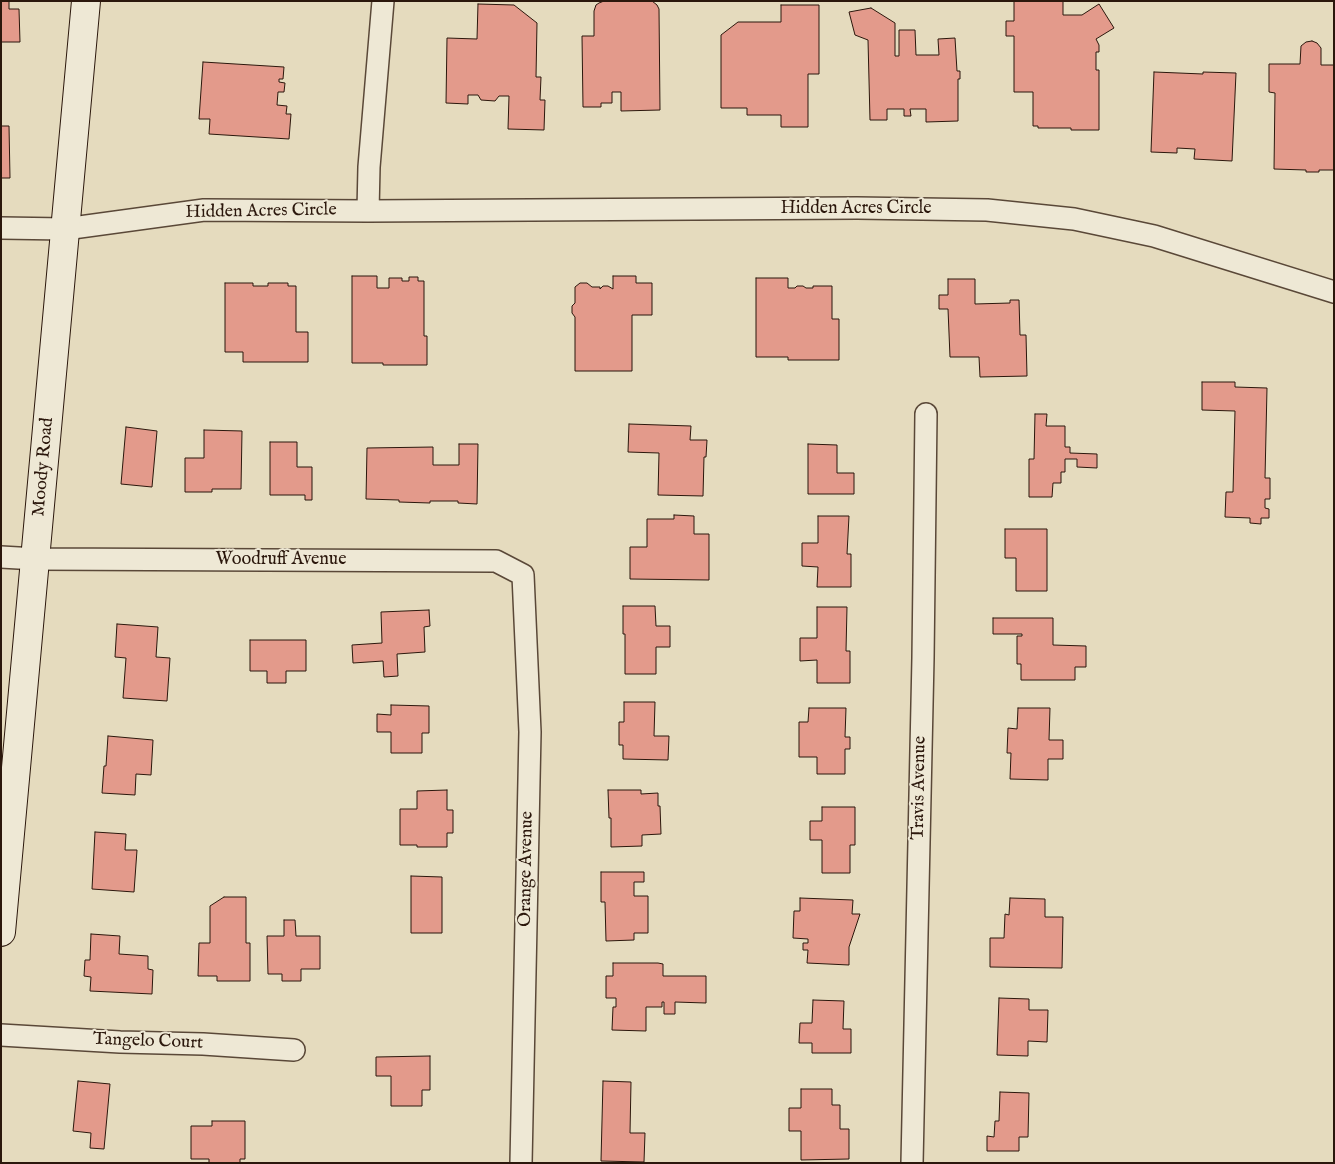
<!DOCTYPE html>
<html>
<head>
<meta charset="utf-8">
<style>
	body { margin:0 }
	#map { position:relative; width:1335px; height:1164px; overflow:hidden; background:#e5dbbe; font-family:"IM FELL English",serif }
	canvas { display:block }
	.frame { position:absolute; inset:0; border:2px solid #2b170c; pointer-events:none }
</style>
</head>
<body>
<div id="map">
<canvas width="1335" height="1164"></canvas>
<div class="frame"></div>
</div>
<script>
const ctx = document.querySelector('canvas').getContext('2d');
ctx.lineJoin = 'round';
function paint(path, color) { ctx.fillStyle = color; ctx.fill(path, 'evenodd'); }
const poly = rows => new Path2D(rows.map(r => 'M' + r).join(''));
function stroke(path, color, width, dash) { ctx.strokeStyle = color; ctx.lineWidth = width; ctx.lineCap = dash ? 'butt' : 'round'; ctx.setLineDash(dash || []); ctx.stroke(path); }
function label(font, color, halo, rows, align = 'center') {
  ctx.font = font + ' "IM FELL English",serif'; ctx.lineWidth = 4; ctx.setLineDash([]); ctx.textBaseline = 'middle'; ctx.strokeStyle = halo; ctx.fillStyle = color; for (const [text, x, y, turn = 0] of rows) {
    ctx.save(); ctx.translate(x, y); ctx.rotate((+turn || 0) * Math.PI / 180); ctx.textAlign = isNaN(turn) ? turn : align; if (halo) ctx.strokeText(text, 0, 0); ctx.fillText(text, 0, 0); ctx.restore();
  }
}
const building = poly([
	[1,1,9,1,9,9,19,9,20,42,1,42,1,1],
	[652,1,657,5,659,9,660,110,621,111,621,92,612,92,612,103,601,103,601,107,583,107,582,36,594,36,594,11,596,5,599,3,604,1,652,1],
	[1014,1,1063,1,1063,15,1082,15,1099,4,1114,28,1096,39,1099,45,1099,52,1096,52,1096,70,1099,70,1099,130,1071,130,1071,128,1038,128,1038,126,1033,126,1033,92,1014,92,1014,36,1006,36,1006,21,1014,21,1014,1],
	[478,4,514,5,537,23,536,77,541,77,540,100,545,100,544,130,508,129,509,96,499,96,495,101,481,100,478,95,468,95,468,104,446,103,447,38,477,39,478,4],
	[781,5,819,5,819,74,808,74,808,127,781,127,781,115,747,115,747,108,721,108,721,35,738,22,781,22,781,5],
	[871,8,895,23,895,56,899,56,899,30,915,30,916,55,939,55,938,39,955,38,957,71,960,71,960,79,958,79,958,121,926,122,926,109,910,109,911,116,904,116,904,109,887,109,887,120,870,120,868,40,855,35,849,12,871,8],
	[1312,41,1317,43,1321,48,1321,65,1334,65,1334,170,1319,170,1319,172,1306,172,1306,170,1274,169,1275,93,1269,92,1269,64,1300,64,1301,46,1306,42,1312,41],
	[203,62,284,67,283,79,279,79,279,82,285,83,284,92,278,92,277,105,287,106,286,114,291,114,289,139,209,134,210,119,199,119,203,62],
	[1154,72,1203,74,1203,72,1236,73,1232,161,1194,159,1195,149,1177,148,1177,153,1151,152,1154,72],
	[1,126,9,126,10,178,1,178,1,126],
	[352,276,377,276,377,288,389,288,389,278,402,278,402,281,409,281,409,277,418,277,418,281,424,281,424,336,427,336,427,365,383,365,383,363,352,363,352,276],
	[613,276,636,276,636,283,652,283,652,315,632,315,632,371,575,371,575,317,572,313,572,306,575,303,575,287,580,283,587,283,592,287,600,287,600,289,603,286,608,286,613,289,613,276],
	[756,278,788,278,788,288,795,288,797,286,803,286,806,288,813,288,813,286,832,286,832,319,839,319,839,360,788,360,788,357,756,357,756,278],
	[948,279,975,279,975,304,1010,303,1010,300,1019,300,1020,335,1026,335,1027,376,980,377,979,357,950,357,948,309,939,309,939,295,948,295,948,279],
	[225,283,253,283,253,286,268,286,268,283,288,283,288,286,296,286,296,332,308,332,308,362,243,362,243,352,225,352,225,283],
	[1202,382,1235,382,1235,387,1267,388,1265,478,1270,478,1270,499,1265,499,1265,508,1269,509,1269,518,1261,518,1261,524,1250,523,1250,518,1225,517,1226,492,1233,492,1235,411,1202,410,1202,382],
	[1035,414,1047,414,1046,426,1065,426,1065,447,1070,447,1070,453,1097,454,1097,468,1077,467,1077,459,1065,459,1065,472,1061,472,1061,483,1053,483,1052,497,1029,497,1029,459,1034,459,1035,414],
	[629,424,691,426,690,440,707,440,706,457,704,457,703,496,658,495,659,453,628,452,629,424],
	[126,427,157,431,152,487,121,484,126,427],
	[204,430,242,431,241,489,212,489,212,492,185,492,185,458,204,458,204,430],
	[270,442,297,442,297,467,312,467,312,500,305,500,305,495,270,495,270,442],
	[459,444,478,444,477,504,458,503,458,501,430,501,430,503,399,502,399,500,366,499,367,448,433,447,433,465,459,465,459,444],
	[808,444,837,445,837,473,854,473,854,494,808,494,808,444],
	[674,515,694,516,694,534,709,534,709,580,630,579,630,547,647,547,647,519,674,519,674,515],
	[818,516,849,516,847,554,851,554,851,587,817,587,818,567,802,566,802,543,818,543,818,516],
	[1005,529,1047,529,1047,591,1016,591,1016,558,1005,558,1005,529],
	[623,606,655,606,656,626,670,626,670,647,656,647,656,674,625,674,625,634,623,634,623,606],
	[817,607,847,607,846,651,850,651,850,683,817,683,817,660,800,661,800,638,817,638,817,607],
	[429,610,430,626,424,627,425,652,397,654,398,676,384,677,383,661,353,663,352,645,382,643,381,612,429,610],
	[993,618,1053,618,1053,645,1086,646,1086,667,1075,667,1075,680,1021,680,1021,664,1017,664,1017,636,1022,636,1022,634,993,634,993,618],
	[117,624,158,627,156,657,170,658,167,701,123,698,126,658,115,657,117,624],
	[250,640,306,640,306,671,286,671,286,683,267,683,267,671,250,671,250,640],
	[624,702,655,702,654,736,669,736,668,760,623,759,623,745,619,745,619,722,624,722,624,702],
	[391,705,429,706,429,733,422,733,422,753,391,753,391,732,377,732,377,714,391,715,391,705],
	[809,708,846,708,845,737,850,737,850,749,845,749,845,774,817,774,817,757,799,757,799,722,808,722,809,708],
	[1018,708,1050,708,1049,740,1063,740,1063,759,1048,759,1048,780,1010,779,1011,753,1007,753,1008,728,1017,729,1018,708],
	[108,736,153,740,151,775,136,774,135,795,102,793,104,766,106,766,108,736],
	[447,790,447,810,453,810,453,833,447,833,447,847,417,847,417,845,400,845,400,809,417,809,417,791,447,790],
	[608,790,641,790,641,794,658,793,658,806,660,806,661,834,642,835,642,846,611,847,611,818,609,818,608,790],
	[822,807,855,807,855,845,850,845,850,873,822,873,822,840,810,840,810,821,822,821,822,807],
	[95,832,126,834,125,850,137,850,134,892,92,889,95,832],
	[601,872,644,872,644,882,634,882,634,896,648,896,648,933,634,933,634,940,606,941,605,902,601,902,601,872],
	[411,876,442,877,442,933,411,933,411,876],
	[224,897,246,897,246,943,250,943,250,981,217,981,217,976,198,976,199,943,210,943,210,906,224,897],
	[800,898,853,900,852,914,860,914,849,947,849,965,807,963,808,950,803,950,803,943,808,943,808,939,793,938,794,911,800,911,800,898],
	[1010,898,1045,899,1045,917,1063,917,1062,968,990,967,990,938,1004,938,1005,914,1009,915,1010,898],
	[284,920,295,920,296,936,320,936,320,969,301,969,301,981,282,981,282,974,268,974,267,936,284,936,284,920],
	[91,934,120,936,119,954,148,956,148,969,153,970,152,994,90,991,91,977,84,976,85,960,90,960,91,934],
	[613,963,658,963,663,964,663,976,706,976,706,1003,675,1002,675,1014,664,1014,664,1002,662,1002,662,1007,646,1007,646,1031,612,1030,613,1007,616,1007,616,998,606,998,606,976,613,976,613,963],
	[999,998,1029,999,1029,1010,1048,1010,1047,1042,1028,1041,1028,1056,997,1055,999,998],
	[813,1000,844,1001,843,1029,851,1029,851,1053,812,1053,812,1043,799,1043,800,1023,812,1023,813,1000],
	[430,1056,430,1090,422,1090,422,1106,391,1106,391,1076,376,1076,376,1057,430,1056],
	[78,1081,110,1084,104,1149,90,1148,91,1133,73,1131,78,1081],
	[603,1081,631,1082,630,1133,645,1133,644,1162,601,1161,603,1081],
	[801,1089,832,1089,832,1105,840,1105,840,1129,849,1129,849,1159,801,1160,801,1131,789,1131,789,1108,801,1108,801,1089],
	[1000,1092,1029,1093,1028,1137,1019,1137,1019,1151,987,1151,987,1136,994,1137,995,1121,999,1121,1000,1092],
	[212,1121,245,1121,245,1159,240,1159,240,1163,209,1163,209,1159,191,1159,191,1126,212,1126,212,1121]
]);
const street = poly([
	[383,1,369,167,368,211,857,208,987,210,1074,219,1154,236,1334,292],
	[1,228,65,229,204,210,368,211],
	[1,557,36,559,496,561,523,575,530,732,521,1163],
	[1,1035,120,1042,203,1044,294,1050],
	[912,1163,923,658,926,414]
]);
const secondary = poly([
	[1,932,86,1]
]);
const streetNames = [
	["Hidden Acres Circle",856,209],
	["Hidden Acres Circle",261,212,-1],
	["Moody Road",44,467,-85],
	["Woodruff Avenue",281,560],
	["Travis Avenue",920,788,-89],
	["Orange Avenue",527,869,-89],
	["Tangelo Court",148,1042,2]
];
paint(building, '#e39a8b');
stroke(building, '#2b170c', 1);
stroke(street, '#5a4838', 24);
stroke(secondary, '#2b170c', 30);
stroke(street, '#eee8d5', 21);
stroke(secondary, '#eee8d5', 28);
label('18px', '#2b170c', '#eee8d5', streetNames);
</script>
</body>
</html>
